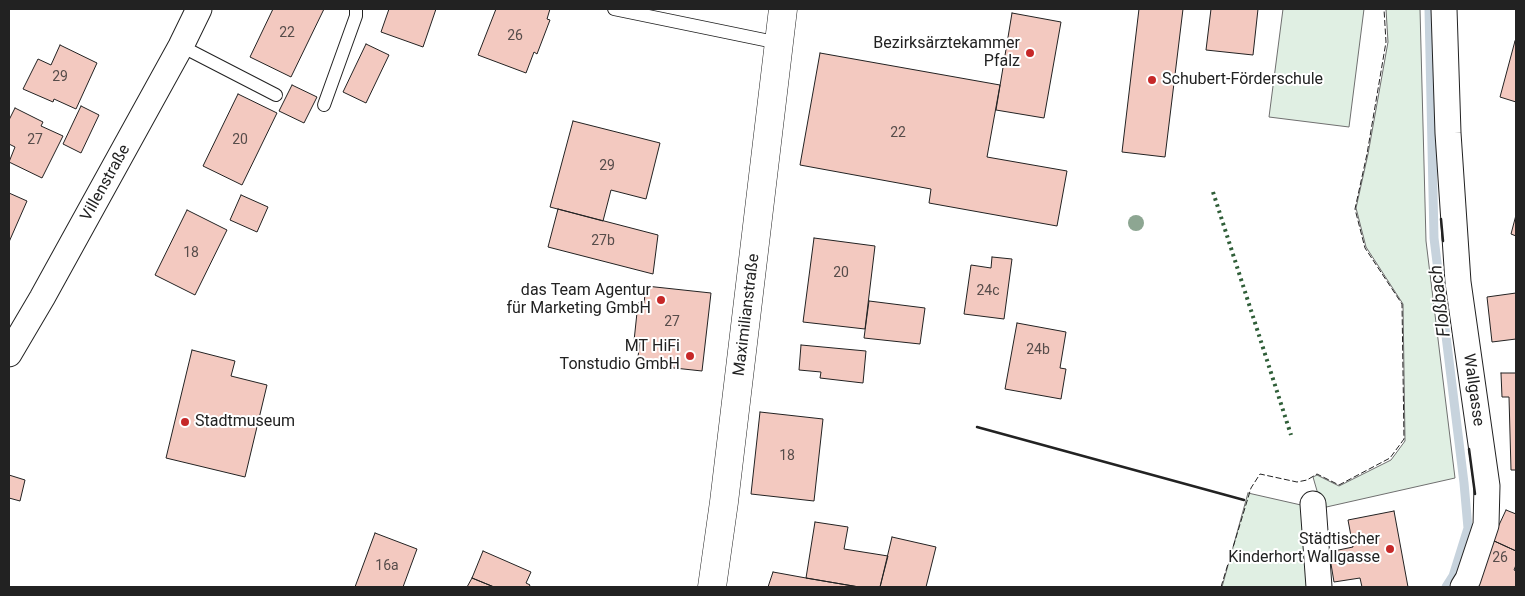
<!DOCTYPE html>
<html>
<head>
<meta charset="utf-8">
<style>
	body { margin:0 }
	#map { position:relative; width:1525px; height:596px; overflow:hidden; background:#fff; font-family:Roboto,sans-serif }
	canvas { display:block }
	.frame { position:absolute; inset:0; border:10px solid #222; pointer-events:none }
</style>
</head>
<body>
<div id="map">
<canvas width="1525" height="596"></canvas>
<div class="frame"></div>
</div>
<script>
const ctx = document.querySelector('canvas').getContext('2d');
ctx.lineJoin = 'round';
function paint(path, color) { ctx.fillStyle = color; ctx.fill(path, 'evenodd'); }
const poly = rows => new Path2D(rows.map(r => 'M' + r).join(''));
function stroke(path, color, width, dash) { ctx.strokeStyle = color; ctx.lineWidth = width; ctx.lineCap = dash ? 'butt' : 'round'; ctx.setLineDash(dash || []); ctx.stroke(path); }
function label(font, color, halo, rows, align = 'center') {
  ctx.font = font + ' Roboto,sans-serif'; ctx.lineWidth = 4; ctx.setLineDash([]); ctx.textBaseline = 'middle'; ctx.strokeStyle = halo; ctx.fillStyle = color; for (const [text, x, y, turn = 0] of rows) {
    ctx.save(); ctx.translate(x, y); ctx.rotate((+turn || 0) * Math.PI / 180); ctx.textAlign = isNaN(turn) ? turn : align; if (halo) ctx.strokeText(text, 0, 0); ctx.fillText(text, 0, 0); ctx.restore();
  }
}
const green = poly([
	[1283,9,1364,9,1349,127,1269,117,1283,9],
	[1386,9,1420,9,1426,241,1455,478,1322,508,1313,477,1317,475,1339,486,1391,460,1405,441,1403,304,1366,247,1356,208,1368,154,1388,42,1386,9],
	[1248,493,1301,505,1312,587,1222,587,1248,493]
]);
const stream = poly([
	[1429,9,1434,238,1464,483,1468,528,1453,576,1446,587]
]);
const building = poly([
	[273,9,324,9,291,77,250,57,273,9],
	[389,9,436,9,423,47,381,32,389,9],
	[496,9,550,9,547,19,550,20,537,54,534,52,526,73,478,55,496,9],
	[1139,9,1183,9,1165,157,1122,152,1139,9],
	[1211,9,1258,9,1253,55,1206,50,1211,9],
	[1012,13,1061,22,1044,118,996,110,1012,13],
	[1515,41,1516,41,1516,102,1500,97,1515,41],
	[366,44,389,55,366,103,343,92,366,44],
	[60,45,97,63,76,109,54,99,53,102,23,89,38,59,51,65,60,45],
	[820,53,1000,85,987,157,1067,171,1057,226,929,203,931,189,800,165,820,53],
	[292,85,317,97,304,123,279,111,292,85],
	[238,94,277,113,242,185,203,166,238,94],
	[81,106,99,115,81,153,63,144,81,106],
	[15,108,43,122,41,126,63,136,42,178,9,162,15,147,9,144,9,120,15,108],
	[573,121,660,143,646,199,611,190,603,221,550,207,573,121],
	[9,193,27,201,9,242,9,193],
	[241,195,268,207,257,232,230,220,241,195],
	[558,209,658,235,653,274,548,247,558,209],
	[187,210,227,230,195,295,155,275,187,210],
	[1516,215,1516,236,1511,234,1516,215],
	[814,238,875,246,865,329,803,322,814,238],
	[992,257,1012,259,1004,319,964,314,971,265,991,268,992,257],
	[646,286,711,293,702,371,637,364,640,342,634,341,638,303,644,303,646,286],
	[1516,293,1516,339,1492,342,1487,297,1516,293],
	[869,301,925,308,920,344,864,338,869,301],
	[1017,323,1066,332,1060,368,1066,369,1061,399,1005,389,1017,323],
	[801,345,866,351,863,383,820,378,821,372,799,370,801,345],
	[192,350,235,361,231,376,267,385,245,477,166,458,192,350],
	[1501,373,1516,373,1516,470,1511,470,1509,397,1502,397,1501,373],
	[760,412,823,419,814,501,751,494,760,412],
	[9,475,25,480,20,501,9,498,9,475],
	[1506,510,1516,514,1516,551,1492,540,1506,510],
	[1394,511,1408,587,1362,587,1360,578,1334,582,1329,552,1353,547,1348,520,1394,511],
	[815,522,848,527,844,549,888,556,880,587,859,587,806,578,815,522],
	[375,533,417,549,403,587,355,587,375,533],
	[892,537,936,547,926,587,880,587,892,537],
	[1492,540,1516,551,1516,565,1514,570,1516,571,1516,587,1470,587,1492,540],
	[483,551,531,572,526,583,530,585,529,587,494,587,472,578,483,551],
	[773,572,806,578,859,587,768,587,773,572],
	[472,578,494,587,467,587,472,578]
]);
const lane = poly([
	[614,9,779,43],
	[181,46,276,95],
	[324,105,356,16,356,9]
]);
const street = poly([
	[1444,9,1448,133,1458,282,1487,486,1486,525,1468,579,1463,587],
	[9,354,42,298,181,46,199,9],
	[1313,504,1319,587]
]);
const primary = poly([
	[712,587,724,502,783,9]
]);
const hedge = poly([
	[1213,192,1291,435]
]);
const fence = poly([
	[1221,587,1251,488,1260,474,1297,482,1307,480,1317,474,1339,485,1390,458,1404,439,1402,304,1365,248,1355,209,1367,154,1386,42,1384,9]
]);
const wall = poly([
	[1441,219,1443,241],
	[977,427,1244,500],
	[1469,449,1475,494]
]);
const trees = [
	[1136,223]
];
const markers = [
	[1030,53,5,"#c62828"],
	[1152,80,5,"#c62828"],
	[661,300,5,"#c62828"],
	[690,356,5,"#c62828"],
	[185,422,5,"#c62828"],
	[1390,549,5,"#c62828"]
];
const numberNames = [
	["22",287,33],
	["26",515,36],
	["29",60,77],
	["22",898,133],
	["27",35,140],
	["20",240,140],
	["29",607,166],
	["27b",603,241],
	["18",191,253],
	["20",841,273],
	["24c",988,291],
	["27",672,322],
	["24b",1038,350],
	["18",787,456],
	["26",1500,558],
	["16a",387,566]
];
const poiNames = [
	["Bezirksärztekammer",1020,44],
	["Pfalz",1020,62],
	["Schubert-Förderschule",1162,80,"left"],
	["das Team Agentur",651,291],
	["für Marketing GmbH",651,309],
	["MT HiFi",680,347],
	["Tonstudio GmbH",680,365],
	["Stadtmuseum",195,422,"left"],
	["Städtischer",1380,540],
	["Kinderhort Wallgasse",1380,558]
];
const streetNames = [
	["Villenstraße",106,183,-61],
	["Maximilianstraße",747,315,-83],
	["Wallgasse",1473,390,82]
];
const waterNames = [
	["Floßbach",1441,301,-97]
];
paint(green, '#e0efe3');
stroke(green, '#6f6f6f', 1);
stroke(stream, '#c7d3dd', 9);
paint(building, '#f3c9c0');
stroke(building, '#222', 1);
stroke(lane, '#222', 14);
stroke(street, '#222', 27);
stroke(primary, '#222', 29);
stroke(lane, '#fff', 12);
stroke(street, '#fff', 25);
stroke(primary, '#fff', 28);
stroke(hedge, '#2f5e38', 4, [2.5, 4]);
stroke(fence, '#222', 1, [6, 2.5]);
stroke(wall, '#222', 2.5);
ctx.fillStyle = '#8da692';
for (const [x, y] of trees) { ctx.beginPath(); ctx.arc(x, y, 8, 0, 2 * Math.PI); ctx.fill(); }
for (const [x, y, r, color] of markers) { const dot = new Path2D(); dot.arc(x, y, r, 0, 2 * Math.PI); ctx.fillStyle = color; ctx.fill(dot); stroke(dot, '#fff', 2); }
label('14px', '#564c4a', null, numberNames);
label('16px', '#222', '#fff', poiNames, 'right');
label('16px', '#222', '#fff', streetNames);
label('italic 18px', '#222', '#fff', waterNames);
</script>
</body>
</html>
